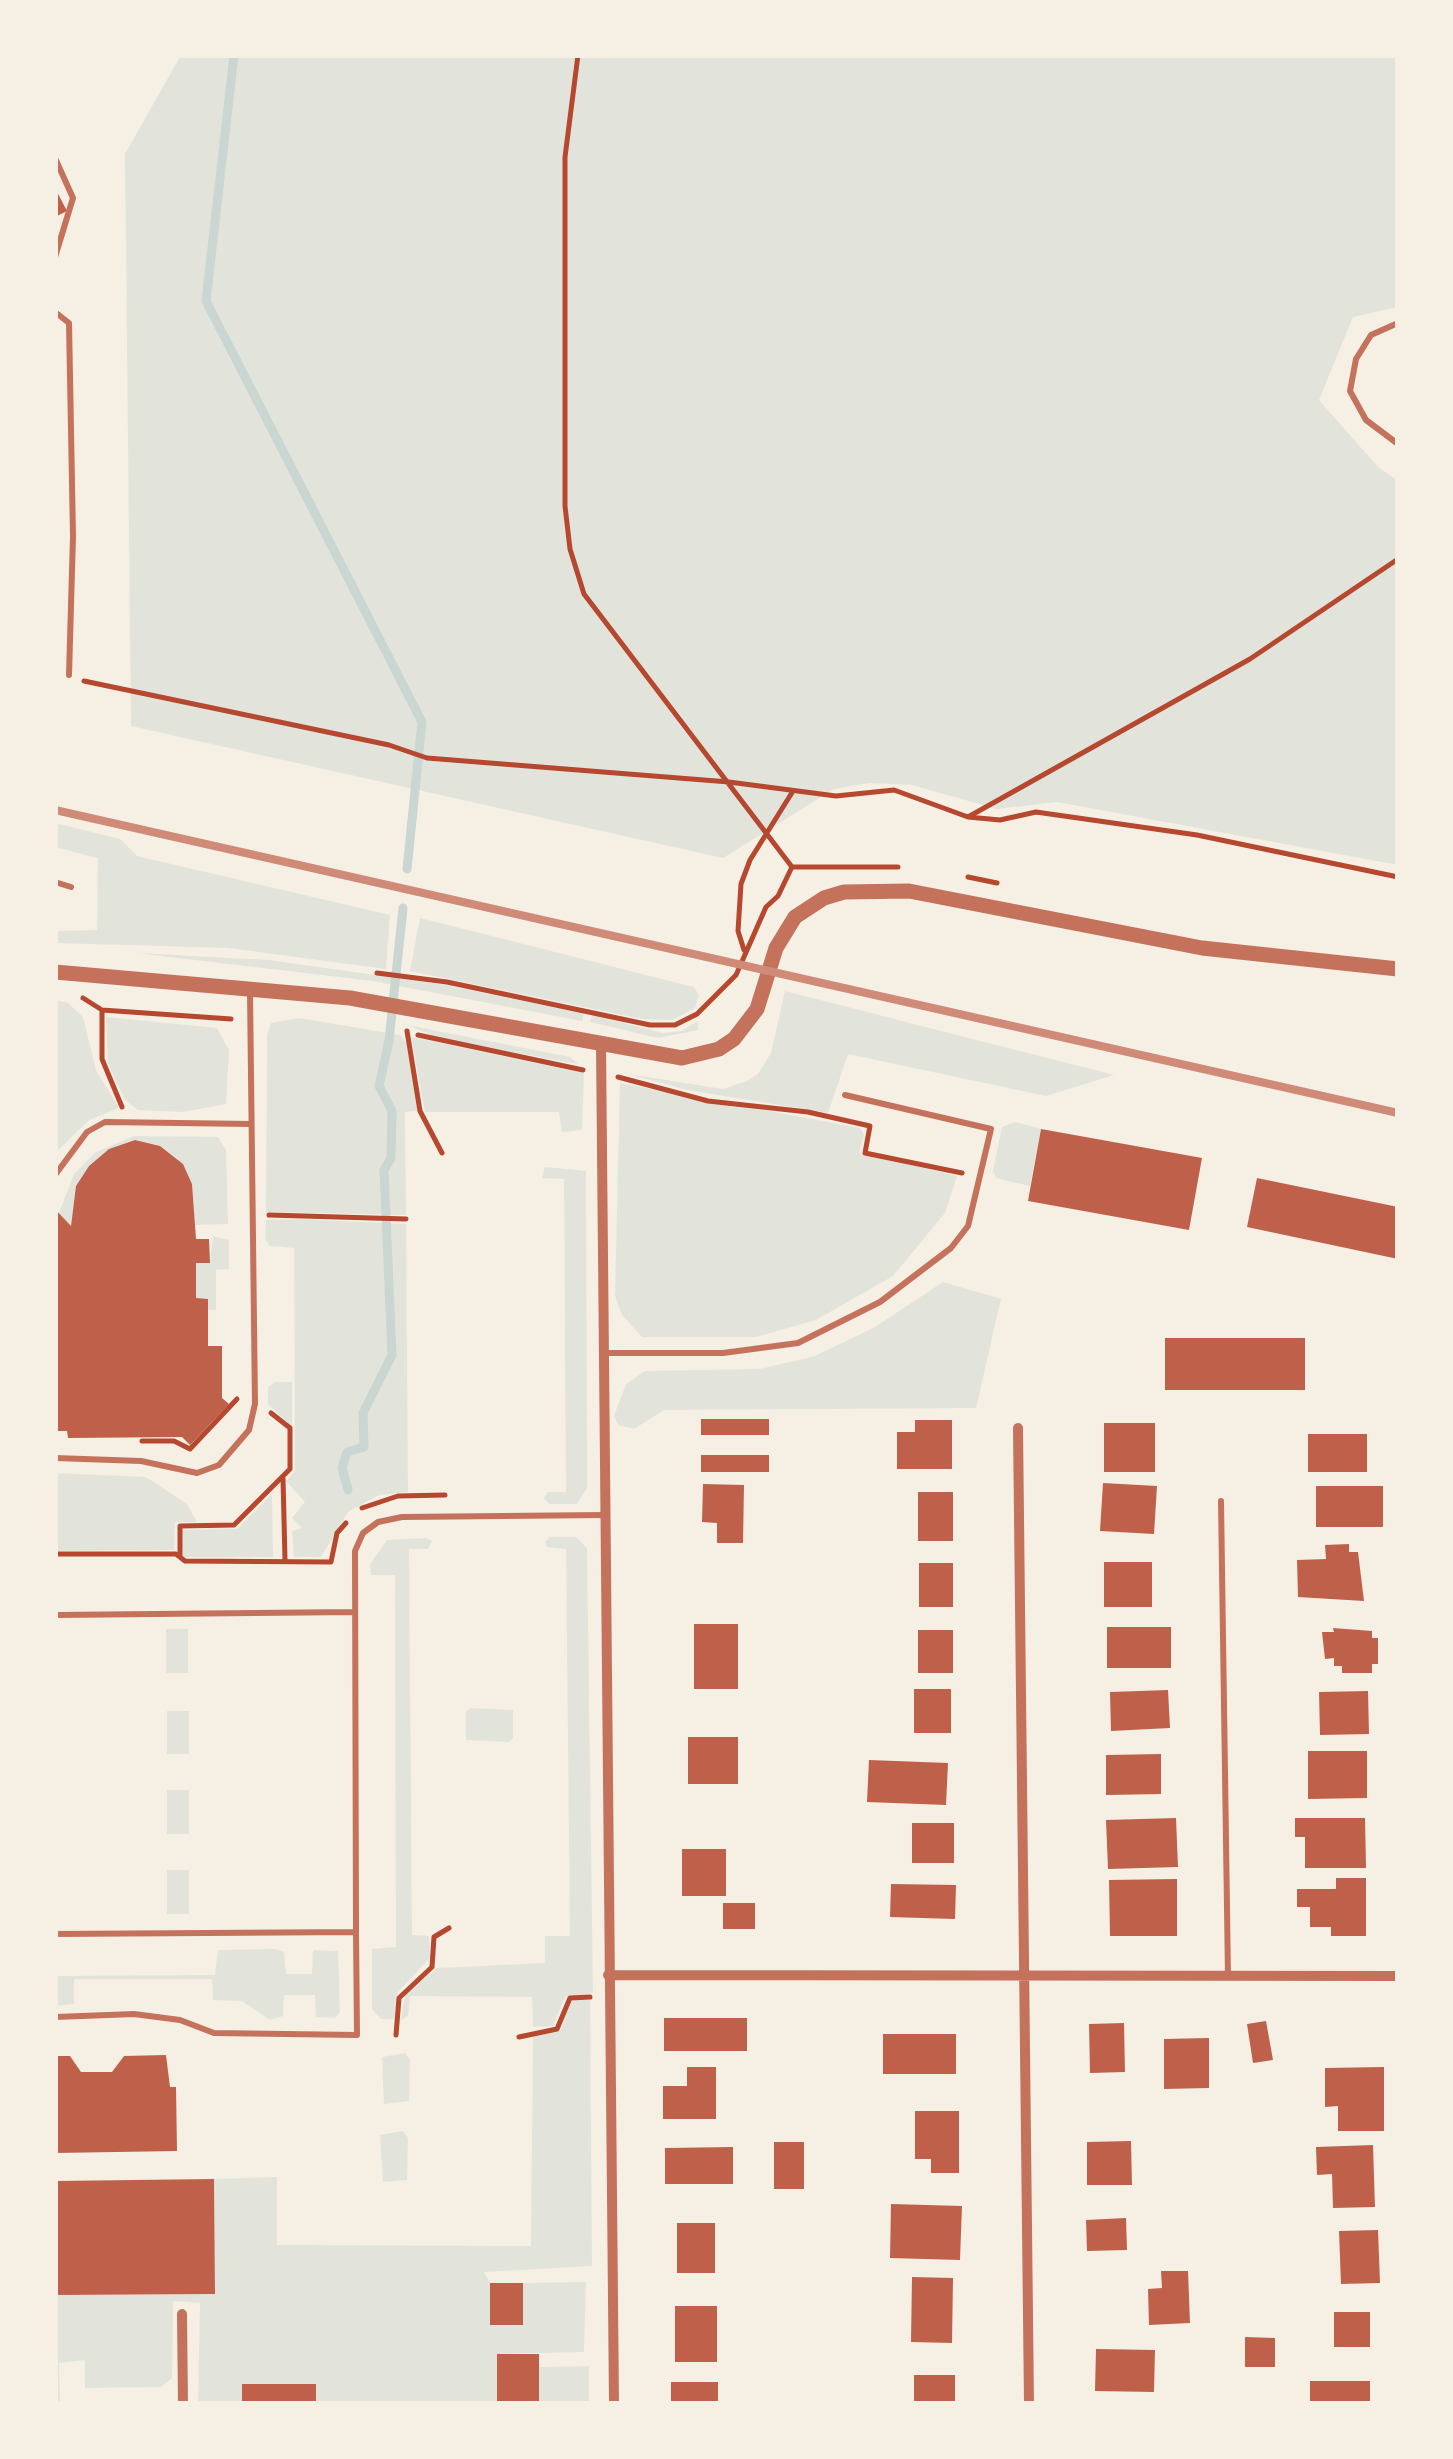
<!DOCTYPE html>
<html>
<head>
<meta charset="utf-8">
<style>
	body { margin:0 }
	#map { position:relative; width:1453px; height:2459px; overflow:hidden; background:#f6efe4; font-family:Mulish,sans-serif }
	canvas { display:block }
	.frame { position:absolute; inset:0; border:58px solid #f6efe4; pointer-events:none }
</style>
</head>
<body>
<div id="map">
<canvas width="1453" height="2459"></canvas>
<div class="frame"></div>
</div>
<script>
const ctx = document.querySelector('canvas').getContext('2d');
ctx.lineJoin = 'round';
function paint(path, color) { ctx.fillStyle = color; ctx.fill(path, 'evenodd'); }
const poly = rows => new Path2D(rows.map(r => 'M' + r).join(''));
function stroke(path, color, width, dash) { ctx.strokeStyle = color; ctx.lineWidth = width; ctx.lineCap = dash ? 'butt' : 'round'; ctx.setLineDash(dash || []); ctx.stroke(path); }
const green = poly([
	[181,55,1398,55,1398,307,1353,317,1319,400,1378,467,1398,481,1398,865,1057,802,997,809,912,785,870,783,834,789,723,858,131,726,125,154],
	[55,823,120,839,137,856,390,915,386,969,228,948,55,943,55,931,97,930,98,858,55,847],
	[420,918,694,987,699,995,695,1008,672,1020,642,1019,410,971],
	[136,953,269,960,446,985,584,1014,582,1021,373,981],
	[785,991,1114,1075,1046,1096,848,1054,828,1113,687,1090,628,1074,723,1089,747,1081,758,1074,771,1053],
	[55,1000,68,1003,83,1017,96,1070,119,1108,89,1120,55,1153],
	[592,1015,663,1033,682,1031,698,1021,698,1030,658,1038,590,1022],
	[106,1017,217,1028,229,1050,226,1104,183,1112,138,1110,125,1100,108,1064],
	[299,1018,400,1035,406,1043,418,1111,405,1112,406,1215,266,1212,267,1035,271,1023],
	[407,1025,570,1057,578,1064,444,1040],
	[411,1037,584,1073,582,1130,562,1132,559,1112,425,1112],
	[620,1083,860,1128,864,1134,859,1153,957,1176,945,1213,893,1276,816,1320,756,1337,642,1337,622,1315,615,1296],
	[1015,1122,1041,1129,1030,1186,996,1178,993,1171,1002,1127],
	[134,1136,218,1137,226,1150,228,1224,195,1225,192,1184,183,1164,160,1146,135,1140,109,1149,89,1166,76,1186,71,1226,59,1213,74,1174,96,1152],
	[545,1167,586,1171,587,1488,577,1504,549,1504,544,1498,548,1492,566,1492,564,1179,542,1178],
	[297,1219,406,1224,408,1492,379,1495,348,1512,321,1557,294,1557,292,1531,302,1528,292,1518,305,1502,286,1481,295,1471,294,1248,270,1246,265,1239,266,1220],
	[213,1236,229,1240,229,1269,216,1270,216,1310,208,1310,196,1298,196,1263,210,1263],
	[943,1282,1001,1299,976,1408,664,1410,634,1429,618,1425,614,1416,626,1384,645,1371,760,1369,815,1356,875,1327],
	[275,1382,292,1382,292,1427,268,1404,268,1387],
	[55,1473,146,1477,187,1504,197,1522,175,1522,174,1550,55,1551],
	[272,1494,273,1557,183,1557,182,1530,237,1529],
	[550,1537,576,1537,587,1548,593,1993,565,1997,553,2026,533,2027,532,1997,410,1996,408,2016,401,2020,405,1994,437,1968,545,1963,545,1936,570,1936,566,1549,547,1547,545,1542],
	[426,1538,432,1541,428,1549,409,1549,412,1935,429,1936,430,1958,397,1993,394,2019,381,2019,372,2009,372,1949,396,1947,395,1575,371,1575,370,1564,387,1540],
	[166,1629,188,1629,188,1673,166,1673],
	[470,1708,513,1710,513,1738,509,1742,466,1740,466,1712],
	[167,1711,189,1711,189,1754,167,1754],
	[167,1790,189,1790,189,1834,167,1834],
	[167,1870,189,1870,189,1914,167,1914],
	[275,1949,284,1952,286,1974,312,1974,313,1950,338,1951,340,2012,335,2018,316,2017,315,1995,284,1995,283,2016,270,2020,242,2001,213,2000,212,1979,74,1979,74,2004,55,2006,55,1976,215,1975,218,1950],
	[577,1999,590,1999,592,2266,484,2272,490,2283,491,2325,523,2325,523,2283,586,2282,584,2352,498,2354,497,2400,539,2401,539,2367,589,2366,589,2404,198,2404,200,2303,173,2301,172,2378,161,2387,85,2388,85,2360,59,2363,60,2402,55,2402,55,2295,215,2294,214,2179,277,2177,277,2245,531,2246,533,2034,561,2030,569,2003],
	[405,2053,410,2059,409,2101,384,2104,382,2057],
	[403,2131,408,2138,407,2180,383,2182,380,2135]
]);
const stream = poly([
	[234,55,206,301,422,722,407,869],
	[348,1490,342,1468,347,1452,364,1447,363,1413,392,1355,384,1170,391,1158,392,1111,379,1086,389,1041,403,908]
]);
const building = poly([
	[55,188,67,211,55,217],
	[1041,1129,1202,1158,1189,1230,1028,1201],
	[135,1140,160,1146,183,1164,192,1184,196,1239,209,1239,210,1263,196,1263,196,1298,208,1299,208,1346,222,1346,222,1398,229,1404,190,1445,182,1437,68,1438,67,1431,55,1431,55,1209,71,1226,76,1186,89,1166,109,1149],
	[1257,1178,1398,1207,1398,1259,1247,1227],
	[1165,1338,1305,1338,1305,1390,1165,1390],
	[701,1419,769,1419,769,1435,701,1435],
	[915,1420,952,1420,952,1469,897,1469,897,1432,915,1432],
	[1104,1423,1155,1423,1155,1472,1104,1472],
	[1308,1434,1367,1434,1367,1472,1308,1472],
	[701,1455,769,1455,769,1472,701,1472],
	[1103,1483,1157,1486,1154,1534,1100,1531],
	[703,1484,744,1485,743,1543,717,1543,717,1523,702,1522],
	[1316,1486,1383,1486,1383,1527,1316,1527],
	[918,1492,953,1492,953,1541,918,1541],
	[1349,1544,1349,1552,1358,1552,1364,1601,1298,1597,1297,1560,1326,1559,1325,1545],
	[1104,1562,1152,1562,1152,1607,1104,1607],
	[919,1563,953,1563,953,1607,919,1607],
	[694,1624,738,1624,738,1689,694,1689],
	[1107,1627,1171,1627,1171,1668,1107,1668],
	[1333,1628,1372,1631,1372,1638,1378,1638,1378,1664,1372,1664,1372,1673,1342,1673,1342,1666,1334,1666,1334,1658,1325,1659,1322,1632,1334,1632],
	[918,1630,953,1630,953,1673,918,1673],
	[914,1689,951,1689,951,1733,914,1733],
	[1168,1690,1170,1728,1111,1731,1110,1692],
	[1368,1691,1369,1734,1320,1735,1319,1692],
	[688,1737,738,1737,738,1784,688,1784],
	[1308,1751,1367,1751,1367,1798,1308,1799],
	[1161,1754,1161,1794,1106,1795,1106,1755],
	[869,1760,948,1763,946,1805,867,1802],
	[1176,1818,1178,1867,1108,1869,1106,1820],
	[1295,1818,1365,1818,1366,1868,1305,1868,1305,1837,1295,1837],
	[912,1823,954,1823,954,1863,912,1863],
	[682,1849,726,1849,726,1896,682,1896],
	[1336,1878,1366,1878,1366,1936,1331,1936,1331,1927,1310,1927,1310,1907,1297,1907,1297,1889,1336,1889],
	[1177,1879,1177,1936,1110,1936,1109,1880],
	[891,1884,956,1885,955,1919,890,1917],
	[723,1903,755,1903,755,1929,723,1929],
	[664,2018,747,2018,747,2051,664,2051],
	[1266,2021,1273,2060,1253,2063,1247,2024],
	[1124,2023,1125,2072,1090,2073,1089,2024],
	[883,2034,956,2034,956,2074,883,2074],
	[1209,2038,1209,2088,1164,2089,1164,2039],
	[166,2055,170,2087,176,2087,177,2151,55,2153,55,2056,70,2056,81,2072,112,2072,124,2056],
	[687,2067,716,2067,716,2119,663,2119,663,2086,687,2086],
	[1384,2067,1384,2131,1338,2131,1338,2106,1325,2107,1325,2068],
	[915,2111,959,2111,959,2173,931,2173,931,2159,915,2159],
	[1131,2141,1132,2185,1087,2185,1087,2142],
	[774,2142,804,2142,804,2189,774,2189],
	[1373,2145,1375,2207,1333,2208,1332,2174,1317,2175,1316,2147],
	[733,2147,733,2184,665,2184,665,2148],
	[214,2179,215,2294,55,2295,55,2181],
	[891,2204,962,2206,960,2260,890,2258],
	[1126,2218,1127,2250,1087,2251,1086,2220],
	[677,2223,715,2223,715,2273,677,2273],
	[1378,2230,1380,2283,1341,2284,1339,2231],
	[1161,2271,1188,2271,1190,2323,1149,2325,1148,2289,1162,2288],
	[912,2277,953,2278,952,2343,911,2342],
	[490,2283,523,2283,523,2325,490,2325],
	[675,2306,717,2306,717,2362,675,2362],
	[1334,2312,1370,2312,1370,2347,1334,2347],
	[1245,2337,1275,2338,1275,2367,1245,2367],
	[1096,2349,1155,2350,1154,2392,1095,2391],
	[497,2354,539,2354,539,2401,497,2401],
	[914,2375,955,2375,955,2404,914,2404],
	[1310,2381,1370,2381,1370,2404,1310,2404],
	[671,2382,718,2382,718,2404,671,2404],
	[242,2384,316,2384,316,2404,242,2404]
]);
const path = poly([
	[578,55,565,157,565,506,570,549,584,594,792,867],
	[84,681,389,745,427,758,729,782,836,796,894,790,968,817,1000,820,1036,812,1197,835,1398,877],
	[968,817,1250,659,1398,559],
	[968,877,997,883],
	[744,950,738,931,741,884,750,860,793,791],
	[377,973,447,982,650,1025,675,1025,697,1014,736,975,766,907,778,896,792,867,898,867],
	[83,998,102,1010,231,1019],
	[102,1010,102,1059,122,1107],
	[407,1031,420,1111,442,1153],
	[418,1035,583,1070],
	[618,1077,708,1101,808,1112,870,1126,865,1153,962,1173],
	[269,1215,406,1219],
	[142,1441,174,1441,190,1449,237,1399],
	[283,1478,285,1560],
	[362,1508,398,1496,445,1495],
	[55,1554,176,1554,185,1561,331,1562,337,1533,346,1523],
	[180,1556,180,1526,234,1525,290,1469,290,1428,271,1413],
	[396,2035,399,1998,432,1967,434,1937,449,1928],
	[519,2037,557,2029,570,1998,590,1997]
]);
const service = poly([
	[55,158,73,198,55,257],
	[55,312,69,323,73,536,69,675],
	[1398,323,1371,335,1356,359,1350,391,1366,420,1398,444],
	[55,882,71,887],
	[55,1175,87,1132,105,1122,251,1124],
	[605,1353,723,1353,798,1343,880,1302,951,1248,968,1226,991,1129,845,1095],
	[55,1458,141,1461,197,1473,219,1465,249,1430,255,1404,250,992],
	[1221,1501,1228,1976],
	[55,1615,354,1612],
	[55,1934,356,1932,355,1551,363,1533,378,1522,402,1517,604,1515],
	[55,2017,134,2014,180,2020,214,2033,357,2035,356,1932]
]);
const minor = poly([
	[601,1046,614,2404],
	[1018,1428,1029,2404],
	[608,1975,1398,1976],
	[182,2314,183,2404]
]);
const tertiary = poly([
	[55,972,350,998,682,1058,719,1049,734,1039,757,1009,776,948,795,917,824,898,844,892,909,891,1202,948,1398,969]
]);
const rail = poly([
	[55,810,1398,1113]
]);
paint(green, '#e2e4dc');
stroke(stream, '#c9d6d2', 9);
paint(building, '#bf614a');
stroke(path, '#b5482f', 5);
stroke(service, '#c5725c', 6);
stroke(minor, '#c5725c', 10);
stroke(tertiary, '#c5725c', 15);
stroke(rail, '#cf8b77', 8);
</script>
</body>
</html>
